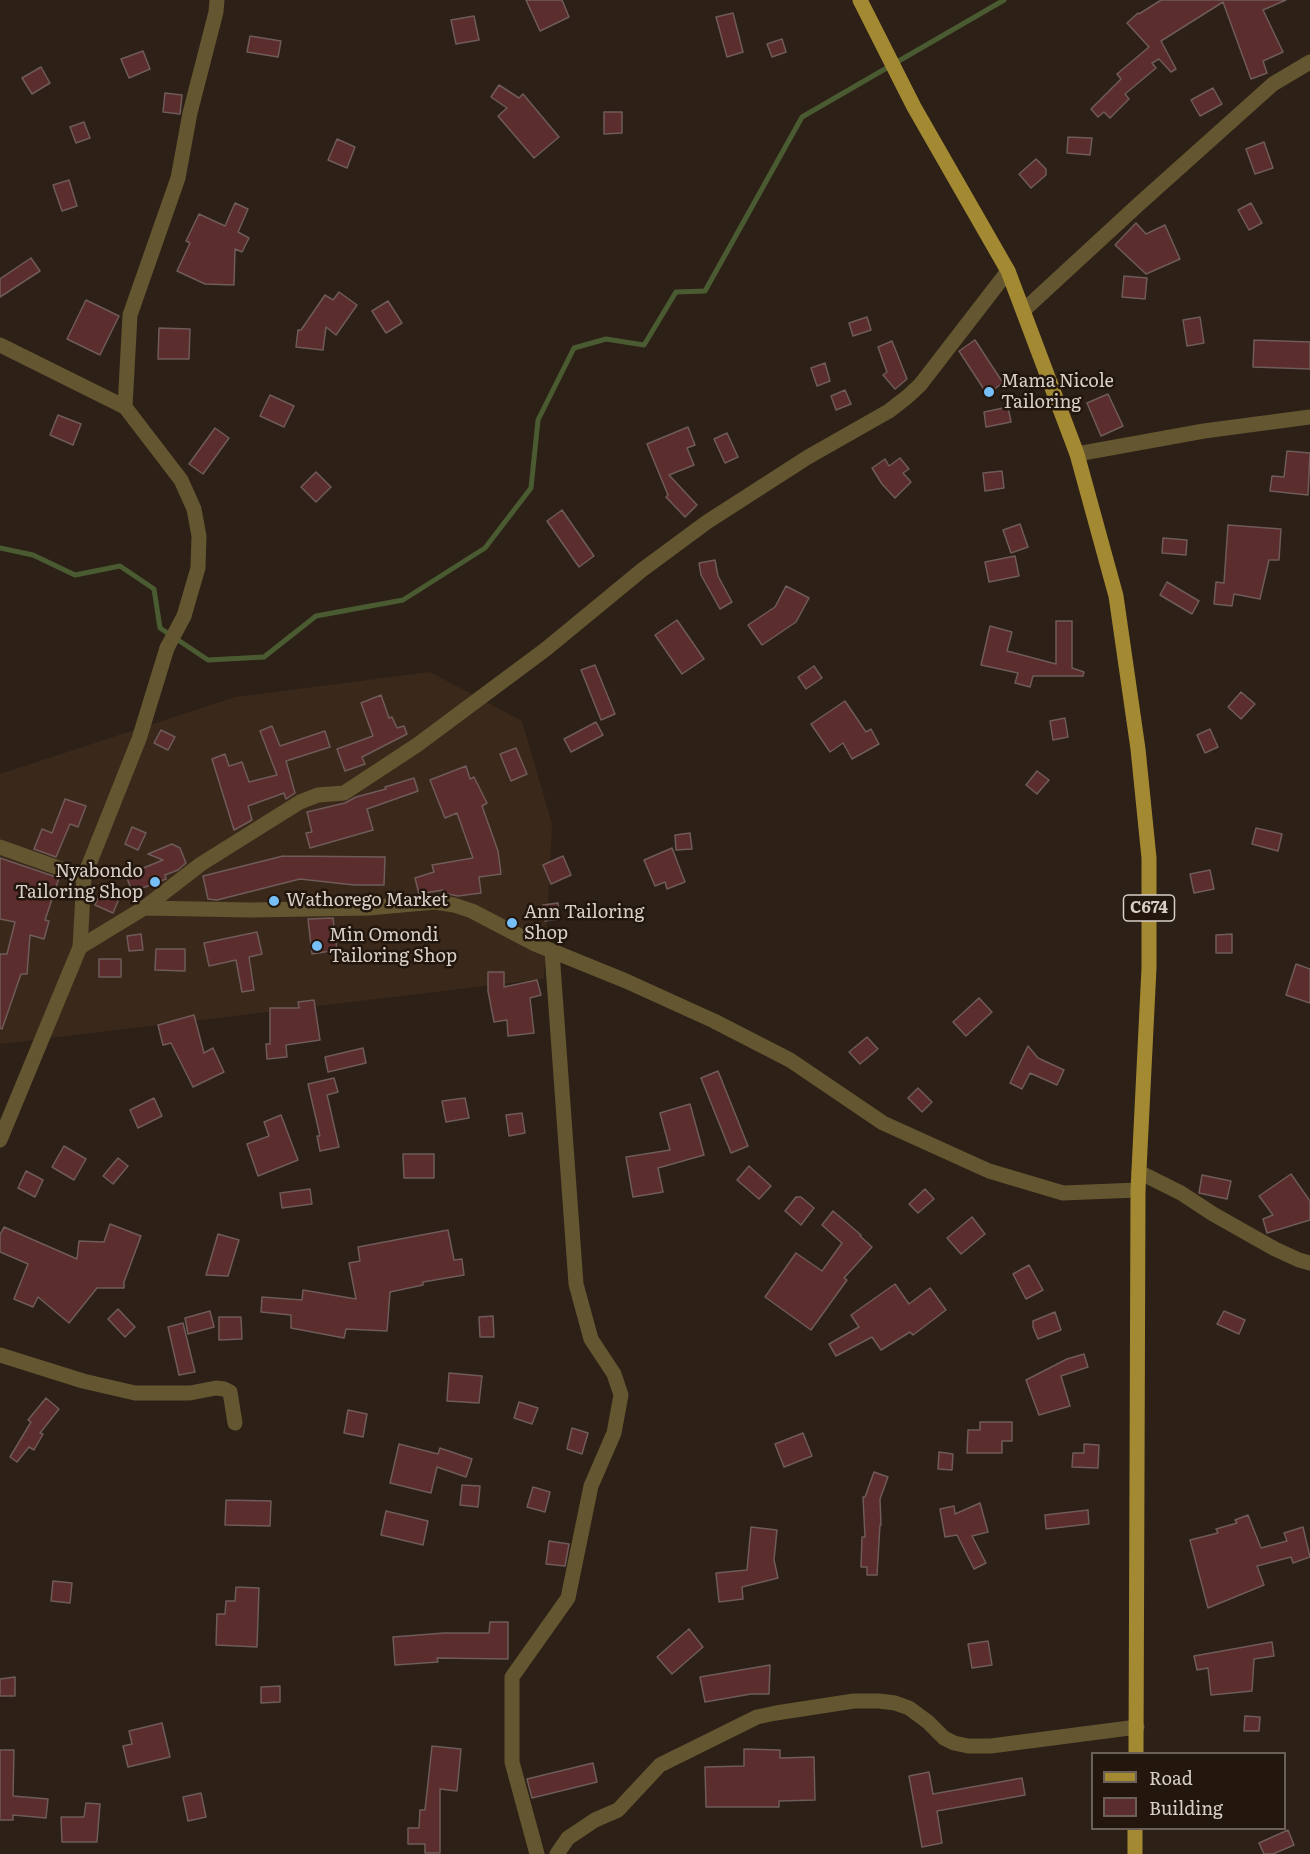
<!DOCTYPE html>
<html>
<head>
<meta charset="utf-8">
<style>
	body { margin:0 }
	#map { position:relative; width:1310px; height:1854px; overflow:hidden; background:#2c2017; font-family:Literata,serif }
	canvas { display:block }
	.legend { position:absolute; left:1091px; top:1752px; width:195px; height:78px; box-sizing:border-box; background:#22160d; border:2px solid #6b6058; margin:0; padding:8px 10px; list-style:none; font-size:18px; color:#d8cfc9 }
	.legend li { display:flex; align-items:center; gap:12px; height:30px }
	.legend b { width:30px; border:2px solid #6b6058 }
</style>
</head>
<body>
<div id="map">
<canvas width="1310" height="1854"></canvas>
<ul class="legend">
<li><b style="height:8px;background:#a38932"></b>Road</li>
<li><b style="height:16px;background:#5b2d2c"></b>Building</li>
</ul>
</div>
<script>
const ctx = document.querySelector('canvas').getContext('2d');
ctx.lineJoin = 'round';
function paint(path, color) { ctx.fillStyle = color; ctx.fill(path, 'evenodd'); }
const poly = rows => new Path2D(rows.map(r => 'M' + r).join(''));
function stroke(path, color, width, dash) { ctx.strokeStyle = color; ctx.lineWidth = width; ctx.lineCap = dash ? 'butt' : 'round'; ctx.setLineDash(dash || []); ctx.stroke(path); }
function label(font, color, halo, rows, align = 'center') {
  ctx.font = font + ' Literata,serif'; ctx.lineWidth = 5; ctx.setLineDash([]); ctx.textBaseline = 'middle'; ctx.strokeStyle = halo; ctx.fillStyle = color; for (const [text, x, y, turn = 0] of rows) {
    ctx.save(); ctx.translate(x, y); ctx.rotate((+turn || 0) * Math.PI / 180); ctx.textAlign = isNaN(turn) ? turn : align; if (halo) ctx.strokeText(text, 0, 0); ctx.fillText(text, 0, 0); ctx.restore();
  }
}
const built = poly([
	[430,672,522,721,552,824,544,979,0,1044,0,774,235,697]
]);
const stream = poly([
	[0,548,33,555,75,575,120,566,154,589,160,628,208,660,264,657,316,616,403,600,485,548,531,488,538,420,574,348,606,339,644,345,676,292,705,291,802,117,1004,0]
]);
const building = poly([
	[526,0,562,0,569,17,540,31,526,0],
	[1161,0,1286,0,1263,10,1283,52,1263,61,1267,73,1251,79,1223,2,1161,41,1176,69,1171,72,1159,59,1152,63,1156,68,1125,94,1129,99,1110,118,1104,112,1098,117,1091,109,1121,79,1117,74,1149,47,1127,23,1138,13,1139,14,1161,0],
	[733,13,743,52,727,57,716,17,733,13],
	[474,16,479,40,456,44,451,20,474,16],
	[250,36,281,41,278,57,247,52,250,36],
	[782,39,786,52,772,57,767,44,782,39],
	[143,51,150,69,129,78,121,59,143,51],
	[41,67,50,83,32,94,22,78,41,67],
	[499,85,519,98,523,94,559,137,534,158,498,116,507,108,491,97,499,85],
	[1213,88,1222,104,1200,116,1191,100,1213,88],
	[165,93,182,95,180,114,163,112,165,93],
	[604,112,622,112,622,133,604,134,604,112],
	[84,122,90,138,76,143,70,127,84,122],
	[1068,137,1092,138,1090,155,1067,153,1068,137],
	[337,139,355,147,347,168,328,160,337,139],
	[1264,142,1273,168,1255,174,1246,149,1264,142],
	[1036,159,1046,169,1046,175,1031,188,1019,174,1036,159],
	[69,180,77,206,62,211,53,185,69,180],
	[235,203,248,209,238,232,249,238,242,252,235,249,234,285,205,284,177,271,190,243,186,241,199,214,225,226,235,203],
	[1251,203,1262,223,1249,230,1238,210,1251,203],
	[1136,223,1146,234,1165,225,1180,259,1146,274,1115,245,1136,223],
	[31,258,40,271,0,297,0,279,31,258],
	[1124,276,1147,278,1145,299,1122,297,1124,276],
	[339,292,357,305,336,335,326,327,323,350,296,347,298,330,301,330,325,295,333,300,339,292],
	[86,300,119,316,100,355,67,339,86,300],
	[388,301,402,323,386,333,372,311,388,301],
	[867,317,871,330,853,336,849,323,867,317],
	[1200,317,1204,343,1187,346,1183,320,1200,317],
	[159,328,190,329,189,359,158,359,159,328],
	[975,340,1003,383,987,394,959,351,975,340],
	[1254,340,1310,342,1310,369,1253,367,1254,340],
	[892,341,907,379,895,389,883,375,887,372,878,347,892,341],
	[825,363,830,381,817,386,811,368,825,363],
	[845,390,851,404,836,410,831,396,845,390],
	[1108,394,1123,426,1101,436,1087,403,1108,394],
	[270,395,294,406,284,427,260,416,270,395],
	[1008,407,1011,422,986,427,984,412,1008,407],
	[58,415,81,424,73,445,50,435,58,415],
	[688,427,695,445,687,448,694,465,669,475,697,505,685,517,666,497,668,495,647,444,688,427],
	[215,428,229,438,203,474,189,464,215,428],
	[727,433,738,457,725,463,714,439,727,433],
	[1287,451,1310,453,1308,495,1270,491,1272,476,1284,477,1287,451],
	[900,458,909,469,903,473,911,482,895,498,882,484,872,468,885,459,889,466,900,458],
	[1002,471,1004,488,985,491,983,473,1002,471],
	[316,472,331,487,316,502,301,487,316,472],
	[562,510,594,556,579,567,547,521,562,510],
	[1020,524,1028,547,1011,553,1003,530,1020,524],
	[1228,525,1281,529,1279,560,1269,560,1260,599,1234,594,1232,606,1214,604,1216,582,1224,583,1228,525],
	[1163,538,1187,540,1186,555,1162,553,1163,538],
	[1015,556,1019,576,989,582,985,562,1015,556],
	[715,560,718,576,732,602,720,609,701,575,699,563,715,560],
	[1167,582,1199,601,1192,614,1160,595,1167,582],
	[786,586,809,598,796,622,762,645,748,625,775,607,786,586],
	[677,620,704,659,682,674,655,635,677,620],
	[1056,621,1072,621,1072,668,1084,672,1083,676,1033,676,1030,687,1015,683,1018,673,981,665,990,626,1012,632,1007,651,1056,664,1056,621],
	[595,665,615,714,601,720,581,670,595,665],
	[814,666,822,678,806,689,798,677,814,666],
	[1241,692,1255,704,1241,719,1228,707,1241,692],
	[381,695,389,718,392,717,397,728,404,726,407,734,362,757,365,764,345,771,337,749,373,736,361,703,381,695],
	[845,701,866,732,871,729,879,744,852,759,843,743,830,752,811,724,845,701],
	[1065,718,1068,737,1053,740,1050,721,1065,718],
	[596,722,603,735,571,752,564,739,596,722],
	[272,726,280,746,325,731,330,747,286,761,295,793,286,799,284,793,248,806,252,820,234,830,212,759,225,754,229,766,242,762,249,782,277,775,260,731,272,726],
	[1210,729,1218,747,1205,753,1197,735,1210,729],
	[161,730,175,737,168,750,154,743,161,730],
	[516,748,527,774,511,781,500,754,516,748],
	[466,766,470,779,474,777,487,803,482,806,498,851,501,874,479,877,481,893,458,896,443,893,443,890,419,894,415,878,434,872,432,865,473,858,457,813,445,818,430,780,466,766],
	[1037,771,1049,780,1037,794,1026,785,1037,771],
	[414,778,418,791,367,809,373,830,310,848,306,833,312,832,307,812,345,803,356,797,386,789,385,787,414,778],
	[65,799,86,806,78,827,70,824,56,857,34,849,42,829,52,833,65,799],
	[132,827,146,833,138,850,125,844,132,827],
	[1256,828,1282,834,1278,851,1252,844,1256,828],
	[690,833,692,849,676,850,675,835,690,833],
	[172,844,180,848,186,863,178,870,165,875,166,879,132,892,126,875,163,860,148,854,172,844],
	[672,848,685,882,667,889,665,882,655,886,644,860,672,848],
	[283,856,385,857,384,885,354,885,300,879,217,900,208,899,203,876,283,856],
	[563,856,571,875,551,884,543,865,563,856],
	[0,858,59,878,45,920,49,921,44,939,30,935,27,974,21,974,2,1029,0,1028,0,954,7,954,15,922,0,919,0,858],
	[1210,870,1214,889,1194,893,1190,874,1210,870],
	[103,886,121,894,113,913,95,905,103,886],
	[558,903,560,919,545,921,543,905,558,903],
	[333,918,337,950,312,954,308,919,333,918],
	[257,932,262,954,249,957,254,990,242,992,236,960,209,966,204,943,257,932],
	[141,934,143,950,129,951,127,936,141,934],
	[1232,934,1232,953,1216,953,1216,935,1232,934],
	[156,949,185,949,185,971,155,970,156,949],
	[99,959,121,959,121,977,99,977,99,959],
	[1296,964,1310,969,1310,1003,1286,995,1296,964],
	[488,972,504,972,504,987,537,980,541,995,530,998,534,1033,508,1036,507,1020,494,1022,488,991,488,972],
	[979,998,992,1012,966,1036,953,1022,979,998],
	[314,1000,320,1040,286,1045,287,1057,267,1059,266,1044,270,1044,270,1008,299,1008,298,1002,314,1000],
	[194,1015,204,1053,213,1048,224,1072,193,1087,171,1043,163,1045,158,1025,194,1015],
	[867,1037,878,1049,860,1064,849,1052,867,1037],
	[1028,1046,1038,1058,1064,1070,1057,1085,1030,1073,1022,1089,1010,1083,1028,1046],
	[363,1048,366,1063,328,1072,325,1057,363,1048],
	[718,1071,748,1146,731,1153,701,1078,718,1071],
	[334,1078,338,1092,327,1095,339,1147,320,1151,317,1136,320,1136,308,1084,334,1078],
	[918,1088,932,1102,922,1112,908,1098,918,1088],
	[154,1098,162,1116,138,1128,130,1110,154,1098],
	[465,1098,469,1118,446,1122,442,1101,465,1098],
	[690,1104,704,1155,658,1168,663,1192,633,1197,626,1157,670,1150,660,1113,690,1104],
	[522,1113,525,1133,509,1136,506,1115,522,1113],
	[281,1115,298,1160,258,1176,247,1144,269,1136,264,1122,281,1115],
	[64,1146,86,1159,74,1180,52,1167,64,1146],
	[403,1154,434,1154,434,1178,404,1178,403,1154],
	[118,1158,128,1166,113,1184,103,1176,118,1158],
	[749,1166,771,1186,759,1199,737,1180,749,1166],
	[26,1171,43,1180,35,1197,18,1188,26,1171],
	[1291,1174,1310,1201,1310,1220,1267,1233,1263,1219,1273,1215,1259,1196,1291,1174],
	[1202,1175,1231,1181,1227,1199,1199,1193,1202,1175],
	[310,1189,312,1204,282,1208,280,1193,310,1189],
	[925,1189,934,1199,918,1213,909,1204,925,1189],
	[796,1197,801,1197,814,1208,801,1225,785,1211,796,1197],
	[833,1211,861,1235,860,1236,872,1247,844,1278,847,1280,811,1330,765,1297,796,1253,822,1271,842,1243,822,1225,833,1211],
	[972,1217,985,1234,961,1254,947,1238,972,1217],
	[110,1224,141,1236,124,1282,124,1288,97,1288,69,1323,38,1297,33,1307,14,1299,28,1264,0,1252,0,1235,4,1227,77,1259,79,1241,104,1242,110,1224],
	[448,1230,454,1260,462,1259,464,1275,423,1282,423,1285,390,1292,387,1331,346,1329,344,1338,291,1328,291,1315,261,1312,262,1297,302,1300,303,1290,356,1299,349,1263,360,1261,358,1247,448,1230],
	[218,1234,239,1240,228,1276,206,1275,218,1234],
	[1029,1265,1043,1290,1026,1299,1013,1274,1029,1265],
	[895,1284,909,1304,930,1288,946,1310,913,1335,910,1332,881,1350,872,1337,836,1356,829,1344,859,1327,851,1315,895,1284],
	[118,1309,135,1327,125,1337,108,1319,118,1309],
	[210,1311,214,1327,188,1334,185,1318,210,1311],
	[1224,1311,1245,1320,1239,1334,1217,1324,1224,1311],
	[1055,1312,1061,1330,1038,1339,1033,1327,1033,1321,1055,1312],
	[493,1316,494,1337,480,1337,479,1317,493,1316],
	[219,1317,241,1317,242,1339,219,1340,219,1317],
	[183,1323,195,1372,179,1375,168,1327,183,1323],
	[1084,1354,1088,1367,1061,1376,1070,1406,1039,1415,1026,1380,1067,1359,1084,1354],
	[449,1373,482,1376,479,1403,447,1401,449,1373],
	[46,1398,59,1409,40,1433,43,1434,34,1450,29,1447,17,1462,10,1457,31,1422,28,1420,46,1398],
	[519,1402,538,1408,532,1424,514,1418,519,1402],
	[348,1410,367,1414,363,1437,344,1433,348,1410],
	[980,1422,1012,1422,1012,1441,1002,1441,1002,1453,967,1453,968,1430,980,1430,980,1422],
	[572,1428,588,1433,582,1454,567,1449,572,1428],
	[803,1433,812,1456,784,1467,775,1444,803,1433],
	[399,1444,438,1454,440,1448,472,1459,466,1477,437,1467,431,1493,390,1483,399,1444],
	[1084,1444,1099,1445,1098,1468,1072,1467,1073,1453,1084,1453,1084,1444],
	[939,1452,953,1454,952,1470,938,1469,939,1452],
	[874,1472,888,1477,880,1499,881,1525,880,1525,877,1575,867,1575,867,1567,861,1567,862,1537,865,1537,863,1497,865,1497,874,1472],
	[462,1485,480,1486,478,1507,460,1505,462,1485],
	[533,1487,550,1492,545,1512,527,1507,533,1487],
	[226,1500,271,1501,270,1526,225,1525,226,1500],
	[980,1503,988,1532,972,1536,986,1563,974,1569,957,1535,945,1537,940,1509,954,1506,955,1514,980,1503],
	[1088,1510,1089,1524,1046,1529,1045,1515,1088,1510],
	[386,1511,428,1521,423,1545,381,1535,386,1511],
	[1248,1515,1261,1548,1287,1541,1284,1533,1303,1527,1310,1557,1293,1563,1291,1557,1257,1566,1264,1585,1208,1608,1190,1540,1218,1533,1216,1529,1237,1523,1235,1520,1248,1515],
	[751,1527,777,1530,774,1560,778,1578,742,1587,743,1599,719,1602,716,1573,747,1570,751,1527],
	[549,1541,569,1544,565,1566,546,1564,549,1541],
	[53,1581,72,1583,70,1603,51,1601,53,1581],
	[236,1587,259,1588,257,1647,216,1645,217,1614,225,1614,226,1601,235,1601,236,1587],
	[490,1622,508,1622,508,1659,437,1658,438,1662,395,1665,393,1637,444,1633,489,1633,490,1622],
	[689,1629,703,1647,672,1674,657,1657,689,1629],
	[988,1641,992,1665,972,1668,968,1644,988,1641],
	[1272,1642,1274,1656,1254,1659,1252,1691,1211,1695,1208,1668,1197,1670,1194,1656,1272,1642],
	[770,1665,769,1694,751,1694,705,1702,700,1677,770,1665],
	[15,1677,15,1696,0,1696,0,1679,15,1677],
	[280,1686,280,1702,261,1703,261,1687,280,1686],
	[1245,1716,1260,1717,1259,1731,1244,1731,1245,1716],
	[162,1723,170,1757,128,1767,123,1746,132,1744,129,1731,162,1723],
	[432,1746,461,1749,457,1791,440,1789,440,1853,425,1853,425,1844,408,1844,408,1828,419,1828,420,1810,425,1810,432,1746],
	[744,1749,780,1750,780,1758,814,1757,815,1800,779,1801,779,1807,706,1807,705,1767,744,1766,744,1749],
	[0,1750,14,1750,13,1796,48,1799,46,1818,13,1815,13,1820,0,1820,0,1750],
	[593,1763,597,1782,532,1798,527,1779,593,1763],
	[929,1772,933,1794,1022,1778,1025,1795,937,1811,942,1843,922,1847,909,1776,929,1772],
	[201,1793,206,1817,188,1821,183,1797,201,1793],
	[86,1803,100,1804,97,1842,62,1842,61,1817,84,1817,86,1803],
	[1288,1830,1294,1845,1273,1854,1264,1854,1259,1843,1288,1830]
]);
const minor = poly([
	[1024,310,1139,204,1273,84,1310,62],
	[1077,454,1204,431,1310,417],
	[167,648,184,616],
	[0,847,84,877],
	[144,908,250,910,369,908,435,902,454,905,472,911,535,944,626,981,714,1021,790,1060,883,1123,989,1171,1063,1193,1138,1190],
	[80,947,144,908,201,864,300,802,318,795,344,793,417,745,546,649,642,570,707,522,808,457,889,411,907,397,920,385,1008,271],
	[0,1355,83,1381,135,1393,190,1393,216,1388,224,1389,230,1392,235,1423],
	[537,1854,512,1762,512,1677,568,1598,591,1486,614,1433,621,1395,614,1374,591,1339,576,1284,552,952],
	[557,1854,568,1838,595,1820,618,1810,660,1765,757,1717,776,1713,854,1701,879,1701,895,1703,909,1708,928,1722,944,1738,954,1743,968,1746,991,1746,1137,1727]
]);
const tertiary = poly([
	[0,345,125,407],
	[184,616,198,568,199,536,194,509,181,480,125,407,130,315,178,178,190,113,216,12,217,0],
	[0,1140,80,947,84,877,139,739,167,648],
	[1139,1172,1181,1193,1213,1214,1275,1249,1299,1260,1310,1263]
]);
const primary = poly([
	[860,0,914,107,1008,271,1077,454,1116,596,1138,749,1149,858,1149,968,1138,1190,1136,1754],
	[1135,1854,1135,1828]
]);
const markers = [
	[989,392,6,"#77c0f7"],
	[155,882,6,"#77c0f7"],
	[274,901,6,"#77c0f7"],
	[512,923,6,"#77c0f7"],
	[317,946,6,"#77c0f7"]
];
const shields = [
	[1149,908,51]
];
const shieldNames = [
	["C674",1149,908]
];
const poiNames = [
	["Mama Nicole",1001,382],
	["Tailoring",1001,403],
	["Nyabondo",143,872,"right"],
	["Tailoring Shop",143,893,"right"],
	["Wathorego Market",286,901],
	["Ann Tailoring",524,913],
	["Shop",524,934],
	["Min Omondi",329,936],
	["Tailoring Shop",329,957]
];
paint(built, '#3a281a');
stroke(stream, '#4a5b31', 5);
paint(building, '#5b2d2c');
stroke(building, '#6f5b5a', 1.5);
stroke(minor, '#635630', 15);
stroke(tertiary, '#635630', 15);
stroke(primary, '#a38932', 15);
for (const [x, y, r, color] of markers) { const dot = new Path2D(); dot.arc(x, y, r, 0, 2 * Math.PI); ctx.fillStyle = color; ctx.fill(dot); stroke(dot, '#22160d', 2); }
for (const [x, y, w] of shields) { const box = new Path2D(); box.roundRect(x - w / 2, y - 13, w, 26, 4.5); ctx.fillStyle = '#22160d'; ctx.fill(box); stroke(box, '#d8cfc9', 1.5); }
label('bold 16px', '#d8cfc9', null, shieldNames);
label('18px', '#d8cfc9', '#22160d', poiNames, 'left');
</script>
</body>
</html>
